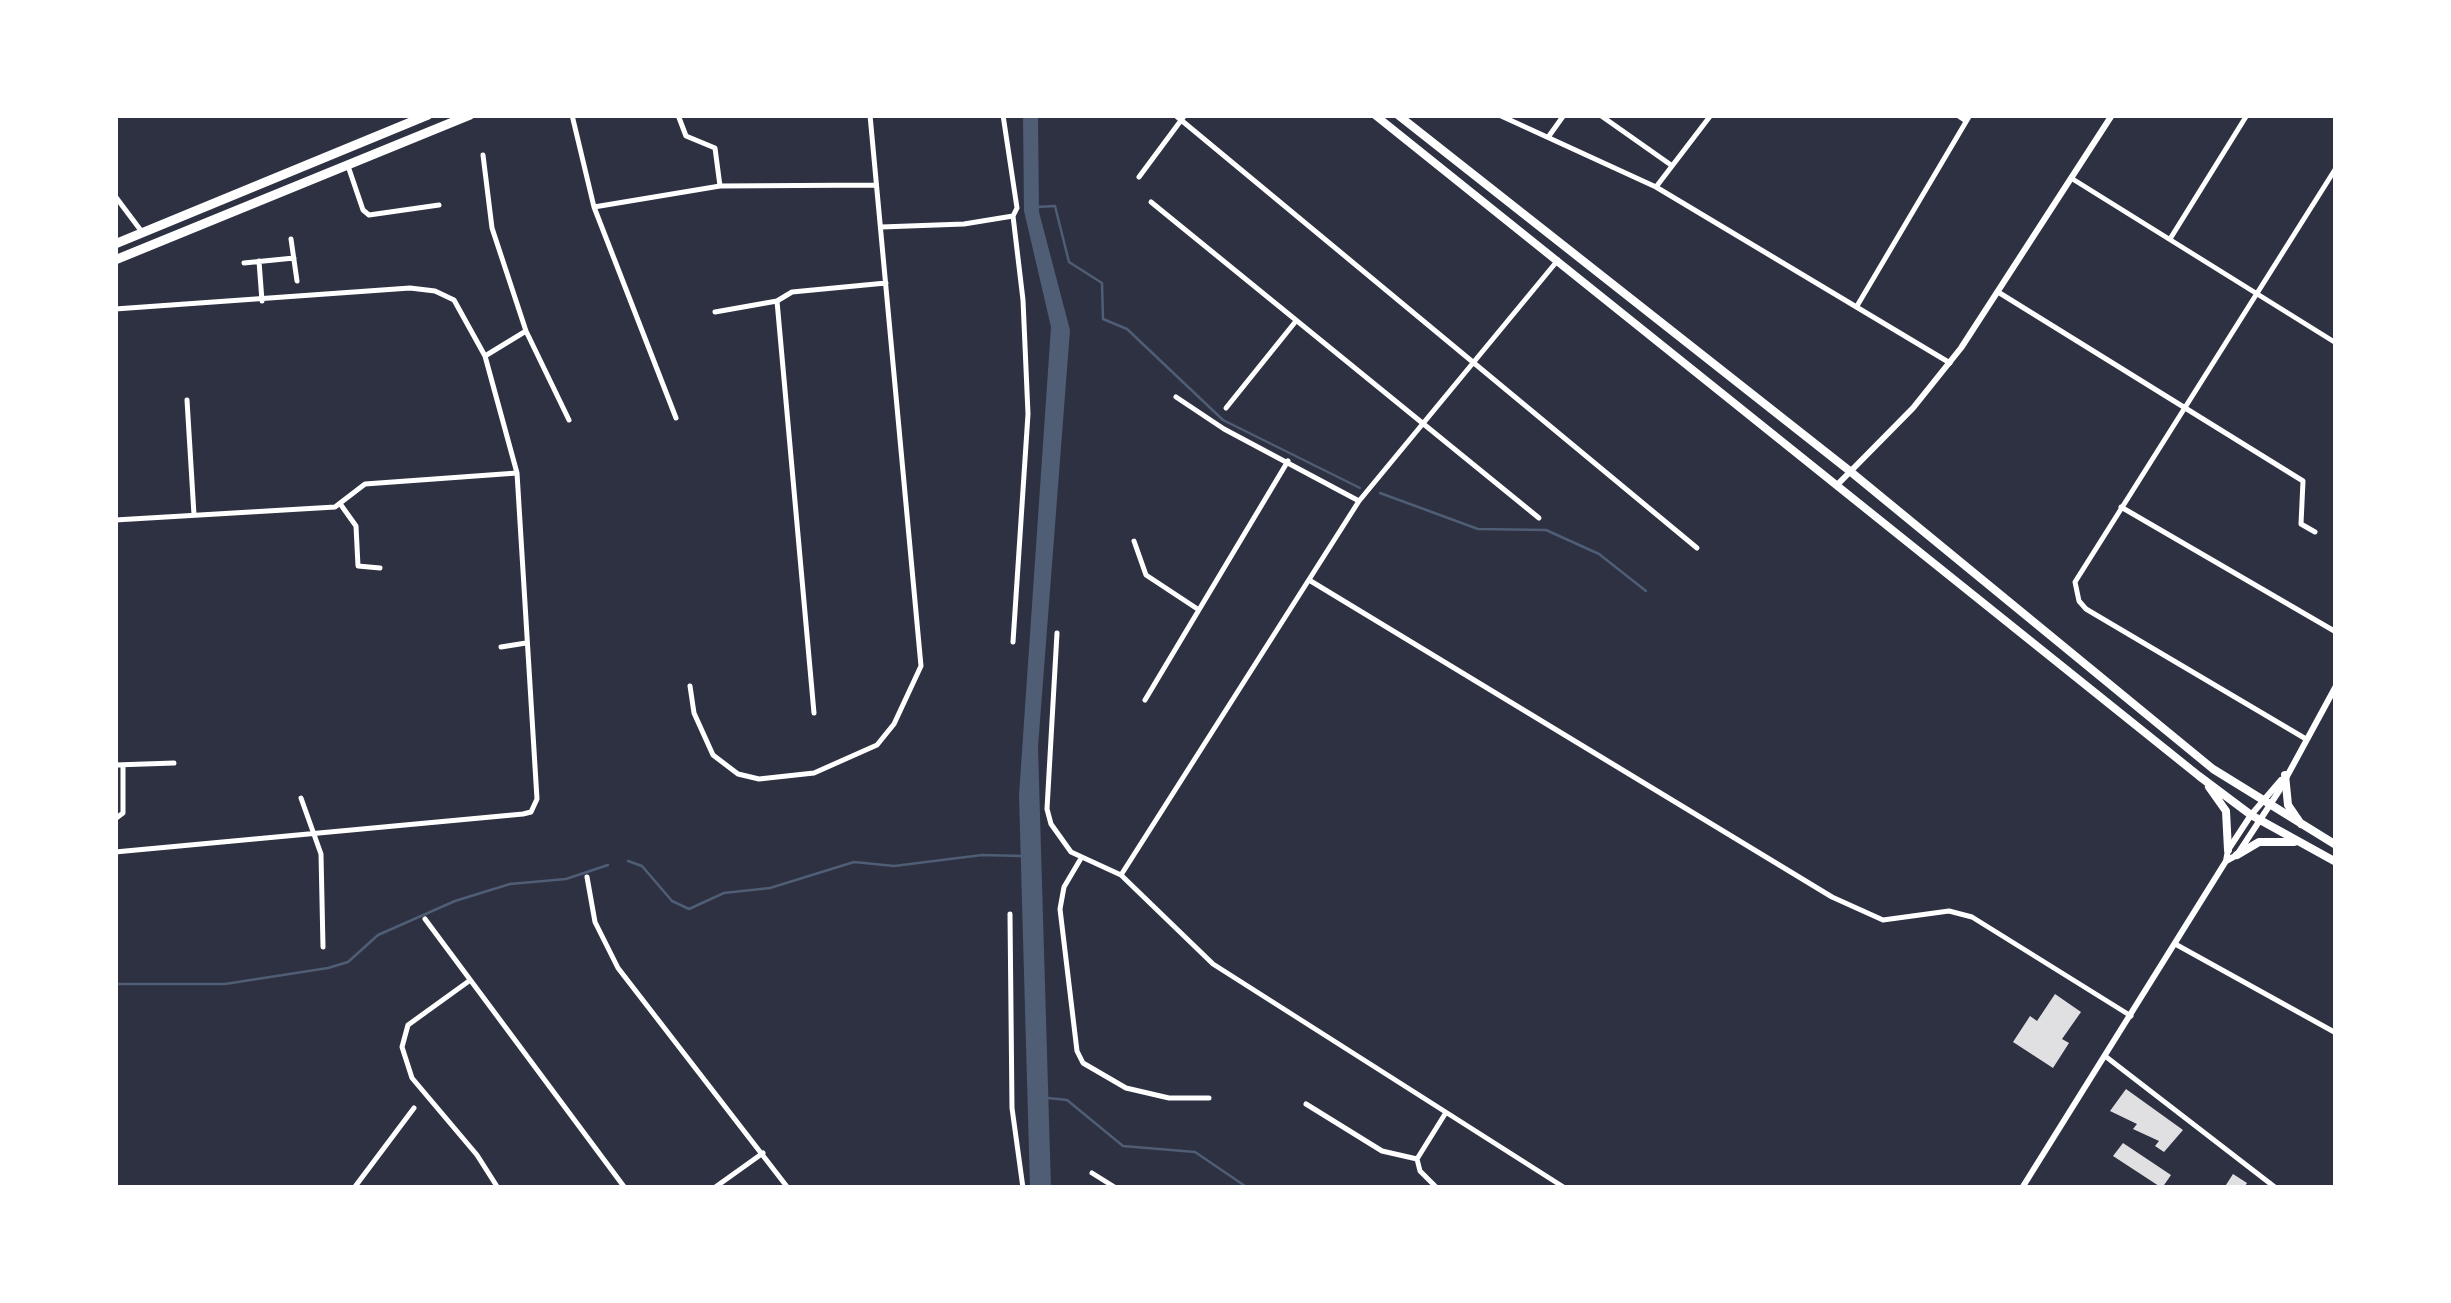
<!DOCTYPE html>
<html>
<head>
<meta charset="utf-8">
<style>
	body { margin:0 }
	#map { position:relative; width:2451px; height:1303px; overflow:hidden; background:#2d3142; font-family:"Fira Sans",sans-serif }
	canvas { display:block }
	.frame { position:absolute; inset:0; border:118px solid #fff; pointer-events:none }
</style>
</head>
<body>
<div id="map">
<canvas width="2451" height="1303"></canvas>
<div class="frame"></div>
</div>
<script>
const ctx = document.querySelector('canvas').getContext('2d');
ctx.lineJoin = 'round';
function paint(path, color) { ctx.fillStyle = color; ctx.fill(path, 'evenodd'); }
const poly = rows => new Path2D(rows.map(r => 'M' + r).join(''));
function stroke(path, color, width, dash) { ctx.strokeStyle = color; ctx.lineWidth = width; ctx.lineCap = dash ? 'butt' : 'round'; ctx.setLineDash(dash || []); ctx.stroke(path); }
const water = poly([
	[1023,115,1038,115,1039,212,1070,330,1038,747,1051,1188,1030,1188,1019,795,1051,327,1024,211]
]);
const stream = poly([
	[1037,207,1055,206,1069,262,1102,283,1103,319,1127,329,1223,420,1360,488],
	[1380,493,1478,529,1546,530,1599,554,1646,591],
	[628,861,642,866,672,901,689,909,724,893,770,888,854,862,894,866,982,855,1022,856],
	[118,984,225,984,328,968,348,962,378,935,455,901,510,884,566,879,608,865],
	[1048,1098,1067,1100,1123,1146,1195,1152,1248,1188]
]);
const building = poly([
	[2055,994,2081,1012,2062,1039,2069,1043,2053,1068,2013,1042,2030,1016,2037,1021],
	[2126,1089,2183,1130,2164,1152,2155,1146,2159,1141,2133,1129,2137,1124,2110,1111],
	[2123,1143,2171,1175,2162,1188,2113,1156],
	[2233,1174,2247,1183,2244,1188,2224,1188]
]);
const minor = poly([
	[572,115,594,207,676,418],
	[678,115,686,136,715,148,720,186],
	[1175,115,1697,548],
	[1499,115,1656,187,1950,363],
	[1600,115,1671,165],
	[1957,115,1966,121],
	[1549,136,1564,115],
	[483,155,492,228,526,331],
	[348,166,363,210,369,215,439,205],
	[1139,177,1185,115],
	[2071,178,2336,343],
	[1656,187,1711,115],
	[115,196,142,232],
	[1151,202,1539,518],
	[594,207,720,186,876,185],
	[1013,216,1023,300,1028,414,1013,642],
	[881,227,964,224,1013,216,1017,208,1003,115],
	[291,239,297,281],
	[2170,239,2247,115],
	[259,261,262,301],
	[244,263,294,258],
	[1998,292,2303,481,2301,524,2315,532],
	[1857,306,1970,115],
	[115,309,410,288,435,291,454,300,485,356,517,473,537,799,531,812,523,814,115,852],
	[715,312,777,301],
	[485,356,526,331,569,420],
	[1176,397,1224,429,1359,501],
	[187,400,194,515],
	[1226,408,1296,321],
	[341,505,356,526,358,566,380,568],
	[2121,507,2336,632],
	[115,520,335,507,365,484,517,473],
	[1134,541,1146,575,1196,608],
	[1309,580,1832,897,1883,920,1949,911,1972,917,2131,1016],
	[1057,633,1047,809,1051,824,1071,852,1121,875,1213,964,1565,1188],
	[501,647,526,643],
	[690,686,694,713,713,755,738,774,759,779,814,773,877,745,894,724,921,666,870,115],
	[1145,700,1288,461],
	[814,713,777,301,792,292,886,283],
	[2306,739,2086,609,2079,601,2075,582,2336,168],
	[115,765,174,763],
	[301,798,321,854,323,947],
	[115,819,123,813,123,765],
	[1080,860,1064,887,1060,909,1077,1051,1083,1063,1126,1088,1169,1098,1209,1098],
	[1121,875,1359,501,1558,260],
	[587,877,595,922,618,968,788,1188],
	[1010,914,1012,1108,1023,1188],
	[425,919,625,1188],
	[2177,945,2336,1033],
	[469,981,408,1025,402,1047,412,1078,477,1155,498,1188],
	[2105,1056,2276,1188],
	[1306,1104,1382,1151,1417,1159],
	[1092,1173,1116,1188],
	[354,1188,414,1108],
	[714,1188,763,1153],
	[1437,1188,1420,1171,1417,1159,1445,1114]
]);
const tertiary = poly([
	[1838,484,1913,408,1961,348,2112,115],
	[2226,861,2228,850,2251,815,2281,780],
	[2022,1188,2226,861,2237,855,2279,791,2336,686]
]);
const secondary = poly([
	[1375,115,2199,776,2251,815,2336,862],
	[1398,115,1851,472,2213,769,2336,845],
	[2285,775,2288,805,2301,824],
	[2209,787,2226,811,2228,850],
	[2237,855,2259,842,2294,842]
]);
const trunk = poly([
	[115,244,428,115],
	[115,260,470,115]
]);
paint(water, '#4f5d75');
stroke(stream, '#4f5d75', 2.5);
paint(building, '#e0e0e3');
stroke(minor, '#fff', 5);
stroke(tertiary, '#fff', 6);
stroke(secondary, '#fff', 8);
stroke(trunk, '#fff', 9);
</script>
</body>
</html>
